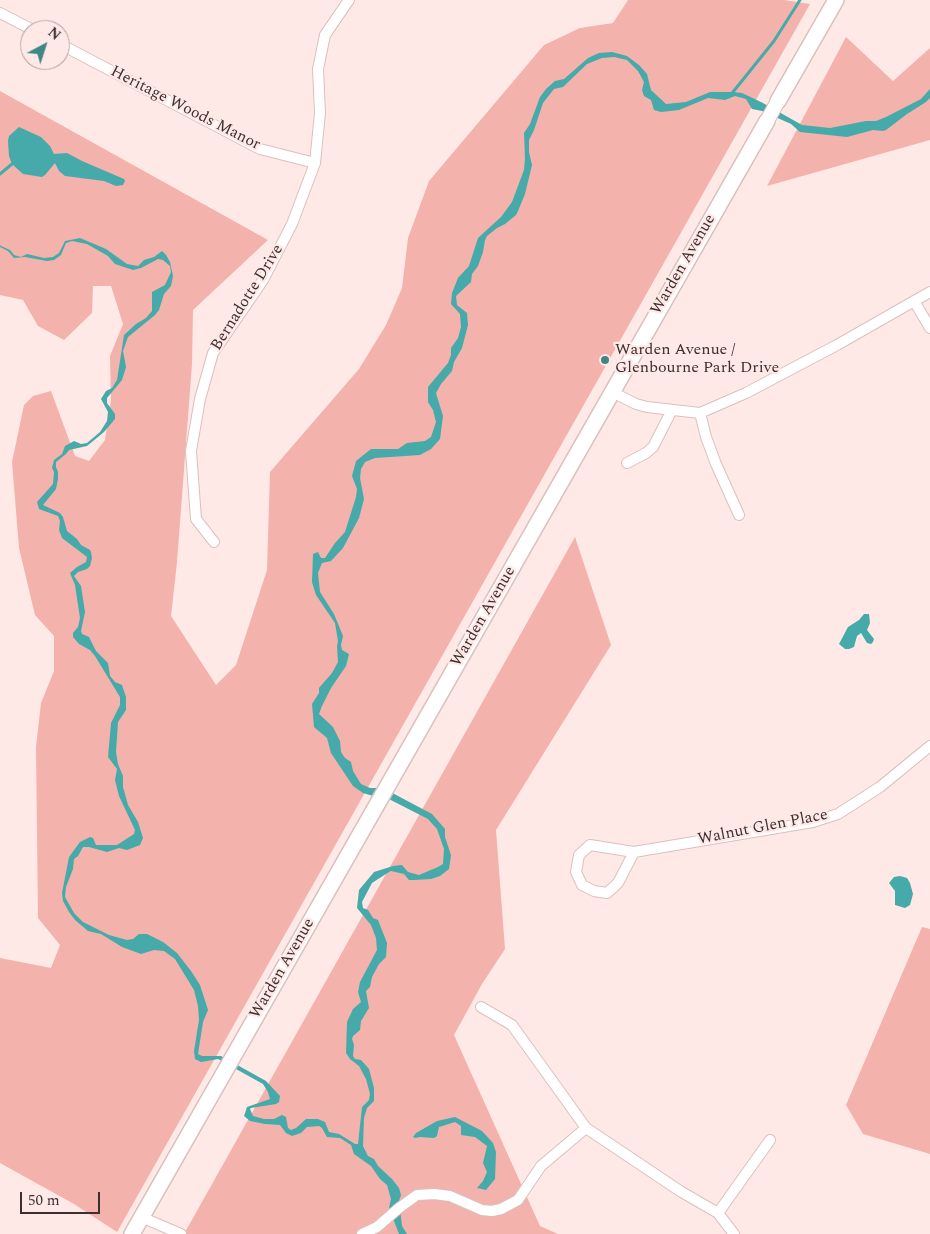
<!DOCTYPE html>
<html>
<head>
<meta charset="utf-8">
<style>
	body { margin:0 }
	#map { position:relative; width:930px; height:1234px; overflow:hidden; background:#ffe9e6; font-family:Spectral,serif }
	canvas { display:block }
	.north { position:absolute; left:20px; top:20px; width:50px; height:50px; box-sizing:border-box; background:#ffe9e6; border:1px solid #b19f9d; border-radius:50%; rotate:40deg; font-size:14px; font-weight:700; line-height:20px; text-align:center; color:#3b302f }
	.north::after { content:''; display:block; margin:auto; width:18px; height:22px; background:#3f8787; clip-path:polygon(50% 0,100% 100%,50% 72%,0 100%) }
	.scale { position:absolute; left:20px; top:1192px; width:80px; height:22px; box-sizing:border-box; border:2px solid #3b302f; border-top:0; padding-left:6px; font-size:15px; line-height:18px; white-space:nowrap; color:#3b302f; -webkit-text-stroke:4px #ffe9e6; paint-order:stroke }
</style>
</head>
<body>
<div id="map">
<canvas width="930" height="1234"></canvas>
<div class="north">N</div>
<div class="scale">50 m</div>
</div>
<script>
const ctx = document.querySelector('canvas').getContext('2d');
ctx.lineJoin = 'round';
function paint(path, color) { ctx.fillStyle = color; ctx.fill(path, 'evenodd'); }
const poly = rows => new Path2D(rows.map(r => 'M' + r).join(''));
function stroke(path, color, width, dash) { ctx.strokeStyle = color; ctx.lineWidth = width; ctx.lineCap = dash ? 'butt' : 'round'; ctx.setLineDash(dash || []); ctx.stroke(path); }
function label(font, color, halo, rows, align = 'center') {
  ctx.font = font + ' Spectral,serif'; ctx.lineWidth = 4.5; ctx.setLineDash([]); ctx.textBaseline = 'middle'; ctx.strokeStyle = halo; ctx.fillStyle = color; for (const [text, x, y, turn = 0] of rows) {
    ctx.save(); ctx.translate(x, y); ctx.rotate((+turn || 0) * Math.PI / 180); ctx.textAlign = isNaN(turn) ? turn : align; if (halo) ctx.strokeText(text, 0, 0); ctx.fillText(text, 0, 0); ctx.restore();
  }
}
const green = poly([
	[628,0,784,0,810,4,117,1232,74,1204,0,1163,0,958,51,968,60,945,38,918,36,747,41,703,54,671,54,636,35,615,19,548,12,462,24,405,33,396,51,391,75,456,89,461,105,440,111,400,110,356,123,324,111,286,93,286,92,313,64,340,38,326,23,300,0,295,0,91,268,240,193,310,192,364,177,562,171,616,216,685,236,665,267,570,270,472,359,369,386,325,402,288,408,238,429,181,544,45,580,28,613,23],
	[846,37,893,81,930,48,930,140,767,186],
	[575,537,611,645,496,830,505,949,482,984,454,1035,540,1226,558,1234,184,1234],
	[922,927,930,929,930,1154,863,1134,846,1105]
]);
const water = poly([
	[612,52,627,56,639,65,647,74,651,90,666,104,686,102,710,92,733,92,742,93,763,103,802,125,830,128,866,121,876,121,886,117,921,99,930,89,930,98,926,102,907,114,886,130,883,131,873,130,847,137,800,132,791,124,762,111,752,109,746,99,735,96,725,100,708,98,679,110,661,112,654,110,651,100,644,96,642,90,644,82,638,71,627,60,614,57,602,58,587,64,563,87,554,89,543,103,534,130,529,140,529,152,532,165,525,194,518,211,516,215,505,224,497,228,487,236,485,240,483,252,478,266,472,274,471,282,456,296,457,305,467,313,468,325,462,348,454,362,452,371,441,384,436,393,443,416,440,439,431,449,420,455,375,458,365,462,361,469,360,478,364,499,359,518,343,548,331,561,322,563,318,573,320,592,334,614,343,636,341,645,342,650,349,654,346,666,331,688,322,706,319,714,333,727,340,741,341,752,345,758,351,762,353,771,361,784,370,788,383,788,432,814,445,829,445,837,451,855,449,869,440,876,431,879,414,880,409,880,404,874,391,871,389,872,372,883,362,902,363,908,368,910,373,918,378,920,387,943,386,957,379,964,372,977,370,987,366,991,369,1008,361,1021,360,1030,353,1036,352,1039,354,1045,353,1056,355,1059,361,1060,369,1069,374,1088,374,1101,367,1108,364,1118,363,1146,368,1156,374,1159,378,1166,392,1179,399,1188,401,1195,399,1201,402,1226,407,1234,399,1234,389,1208,391,1199,387,1185,380,1179,371,1166,354,1154,351,1145,340,1138,327,1137,322,1128,319,1126,307,1127,301,1133,292,1136,286,1133,280,1125,265,1124,250,1121,244,1116,247,1107,270,1099,268,1092,263,1084,218,1059,201,1062,195,1059,194,1051,199,1020,198,1006,194,990,175,959,164,951,154,950,141,954,122,947,101,934,88,931,75,920,69,912,63,901,62,893,69,857,80,842,90,837,93,838,96,845,117,845,134,834,135,830,119,796,115,780,117,769,108,757,111,723,120,705,120,697,95,656,90,650,79,644,73,637,73,633,78,627,80,618,75,585,70,573,77,567,86,562,87,557,62,538,59,530,60,521,58,516,39,509,37,502,53,484,54,472,52,468,54,460,62,454,65,446,74,441,81,444,87,443,100,432,107,421,108,412,101,399,106,391,112,388,117,380,124,335,136,324,146,318,152,311,152,292,165,285,171,272,170,266,163,260,158,259,141,268,133,270,115,264,108,256,87,244,72,241,66,243,61,255,54,260,47,261,25,257,14,258,8,251,0,247,0,245,1,246,10,250,14,255,21,257,27,254,44,258,53,257,59,253,65,241,80,238,106,249,127,264,138,266,144,260,154,257,162,251,166,255,170,262,173,276,171,286,164,294,159,310,155,315,128,337,123,351,126,367,122,380,107,398,107,403,115,414,115,419,104,432,87,446,69,450,66,454,56,462,56,467,58,472,58,479,56,489,43,505,60,513,63,517,67,531,77,539,81,545,90,550,91,552,92,558,90,566,87,569,78,572,74,576,81,586,85,612,81,631,82,634,89,637,96,651,108,663,110,676,115,682,122,685,126,697,126,710,118,722,116,752,118,764,123,776,123,787,128,805,138,822,143,838,140,845,127,850,119,848,107,852,89,847,83,847,78,856,74,859,73,869,66,887,65,897,74,913,83,922,109,935,127,940,133,939,139,934,147,934,163,942,177,953,191,971,200,985,208,1010,203,1022,198,1054,202,1056,221,1056,266,1081,280,1096,279,1102,276,1104,251,1108,250,1109,253,1116,264,1119,274,1119,282,1115,286,1117,288,1128,291,1130,296,1128,306,1119,318,1119,325,1122,329,1132,339,1134,355,1144,358,1144,362,1107,369,1100,370,1094,366,1079,359,1066,350,1059,346,1053,347,1022,353,1009,361,1002,358,992,360,982,377,950,376,938,371,925,357,908,359,890,374,872,393,866,402,865,408,872,419,875,438,867,443,864,444,849,437,829,428,819,379,794,373,796,363,793,353,786,331,753,327,738,314,727,312,704,319,693,319,688,332,673,338,662,337,646,338,641,335,623,316,595,312,582,313,554,318,552,321,558,325,558,335,543,345,532,356,497,357,489,352,476,356,461,371,449,398,449,407,443,425,441,431,437,436,422,433,410,428,402,428,387,448,363,451,355,451,348,458,338,461,327,460,314,451,304,452,293,458,278,469,266,478,238,501,217,512,202,524,170,525,158,524,133,530,124,540,97,546,89,555,81,564,79,588,58,599,53],
	[19,127,41,137,50,146,54,154,67,153,82,161,124,179,125,181,123,185,116,186,104,181,65,176,59,171,55,163,45,175,42,177,23,174,12,164,9,156,8,141,9,136],
	[864,614,869,614,870,623,867,630,874,639,873,642,871,644,867,643,861,633,857,636,854,647,849,649,845,649,839,644,848,627,859,620],
	[900,876,907,878,910,883,913,894,910,905,905,908,895,905,895,891,889,883,894,877],
	[455,1117,482,1131,493,1143,496,1152,495,1179,486,1190,477,1188,483,1181,487,1172,483,1163,487,1146,475,1137,461,1135,461,1126,455,1122,439,1127,437,1136,434,1138,420,1137,415,1138,413,1137,416,1133,437,1121]
]);
const stream = poly([
	[733,92,774,41,800,0],
	[0,174,12,164]
]);
const minor = poly([
	[0,13,33,30],
	[60,44,260,149,315,163],
	[914,301,930,328],
	[612,392,636,404,647,407,700,413,746,393,837,345,930,292],
	[700,413,706,437,716,464,739,515],
	[627,463,646,453,653,447,672,410],
	[214,542,196,519,191,451,200,399,213,353,263,280,292,224,315,163,320,113,318,69,325,35,349,0],
	[634,852,618,883,607,893,594,891,582,885,576,872,579,855,590,845,634,852,813,822,838,814,880,787,930,746],
	[481,1007,512,1025,586,1128,680,1191,718,1213,734,1234],
	[718,1213,770,1140],
	[141,1217,181,1234],
	[362,1234,377,1227,399,1208,417,1195,434,1194,450,1196,482,1210,492,1211,501,1209,518,1200,541,1166,586,1128]
]);
const secondary = poly([
	[767,121,778,101]
]);
const primary = poly([
	[778,101,836,0],
	[132,1234,767,121]
]);
const markers = [
	[605,360,5,"#3f8787"]
];
const streetNames = [
	["Heritage Woods Manor",185,109,27],
	["Warden Avenue",684,265,-60],
	["Bernadotte Drive",248,298,-58],
	["Warden Avenue",484,617,-60],
	["Walnut Glen Place",763,828,-11],
	["Warden Avenue",283,969,-60]
];
const poiNames = [
	["Warden Avenue /",615,351],
	["Glenbourne Park Drive",615,369]
];
paint(green, '#f3b2ab');
paint(water, '#45aaa9');
stroke(stream, '#45aaa9', 3);
stroke(minor, '#dac0bd', 12);
stroke(secondary, '#dac0bd', 16);
stroke(primary, '#dac0bd', 18);
stroke(minor, '#fff', 10);
stroke(secondary, '#fff', 14);
stroke(primary, '#fff', 15);
for (const [x, y, r, color] of markers) { const dot = new Path2D(); dot.arc(x, y, r, 0, 2 * Math.PI); ctx.fillStyle = color; ctx.fill(dot); stroke(dot, '#ffe9e6', 2); }
label('16px', '#3b302f', '#ffe9e6', streetNames);
label('16px', '#3b302f', '#ffe9e6', poiNames, 'left');
</script>
</body>
</html>
